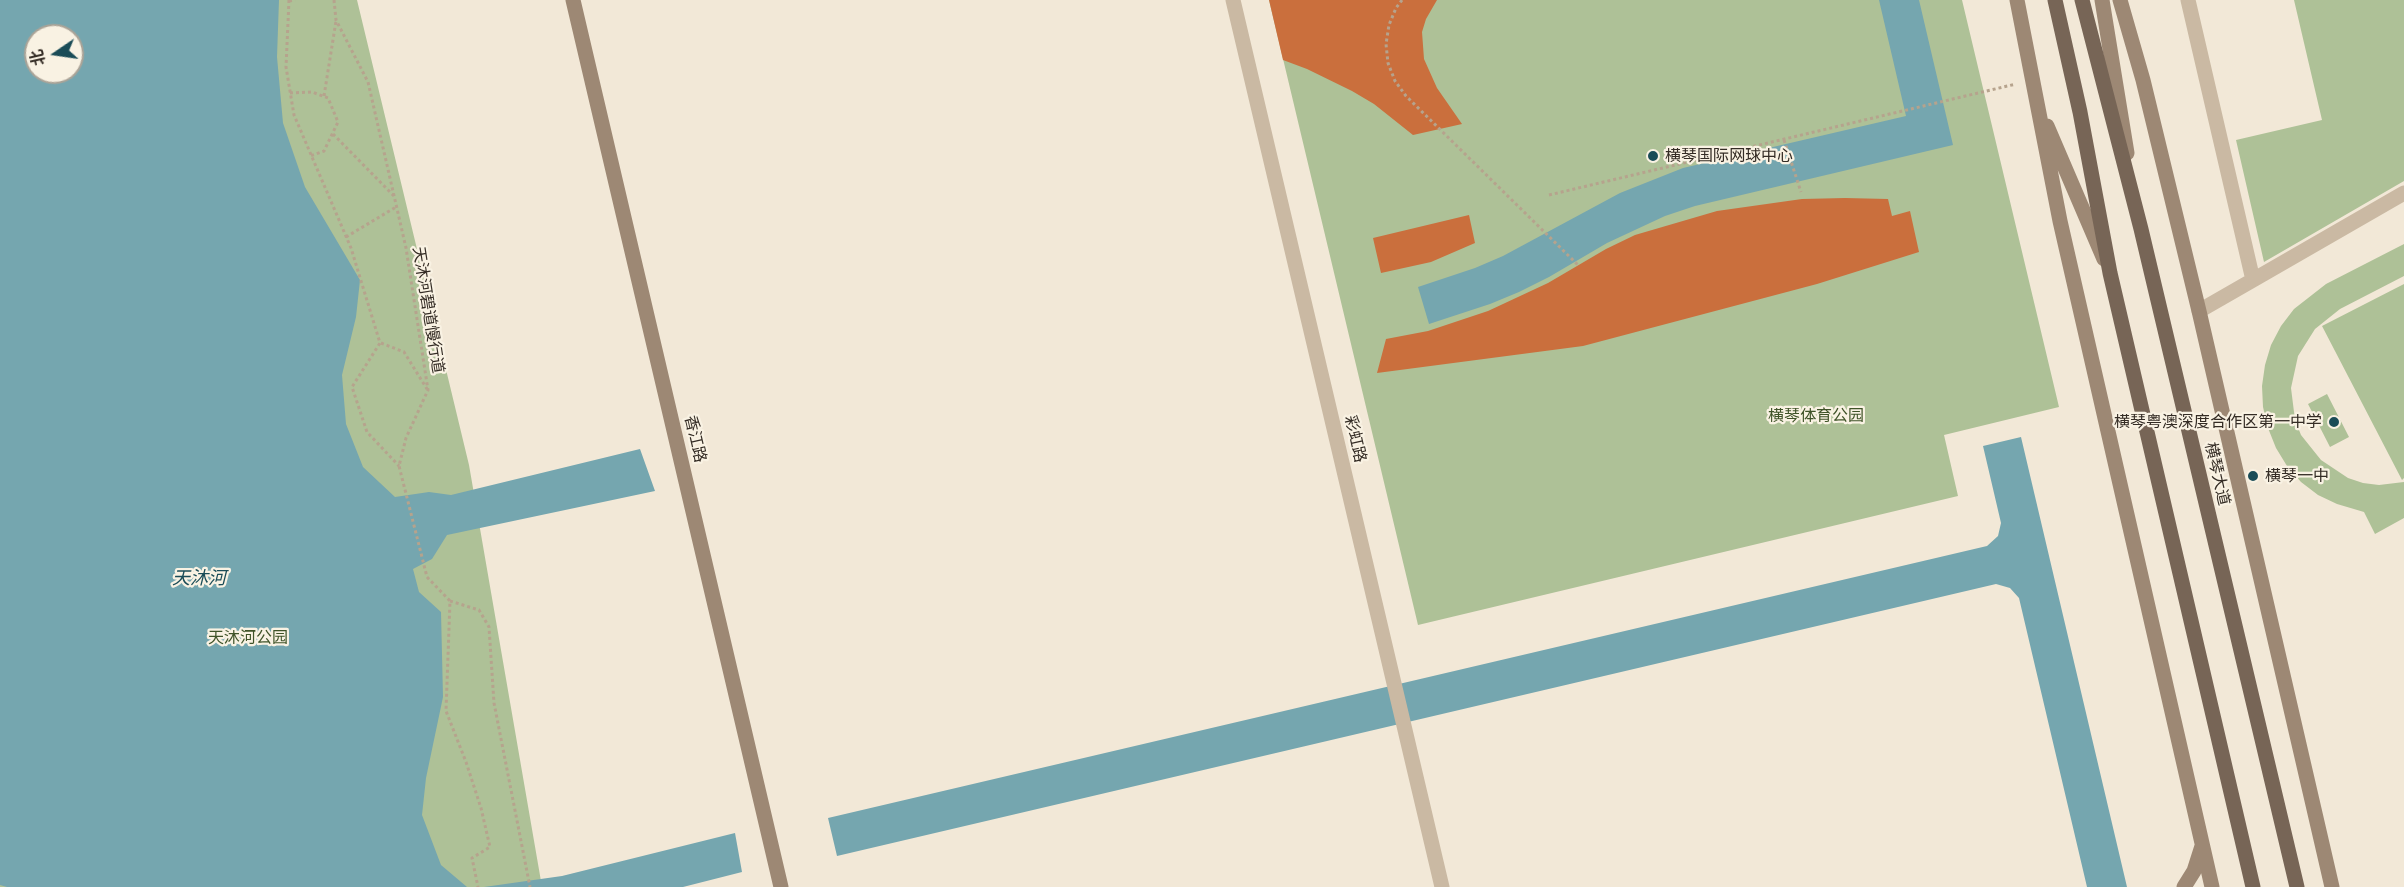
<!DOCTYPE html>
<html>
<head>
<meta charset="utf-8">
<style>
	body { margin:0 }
	#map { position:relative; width:2404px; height:887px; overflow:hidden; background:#f2e8d7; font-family:"Work Sans","Noto Sans SC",sans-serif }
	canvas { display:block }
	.north { position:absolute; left:24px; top:24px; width:60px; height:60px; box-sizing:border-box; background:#f9f2e3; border:2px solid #aaa397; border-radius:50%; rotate:257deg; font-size:16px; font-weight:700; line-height:24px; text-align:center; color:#342c25 }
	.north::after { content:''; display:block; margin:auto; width:21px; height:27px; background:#1a4c57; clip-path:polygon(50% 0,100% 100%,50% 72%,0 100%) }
</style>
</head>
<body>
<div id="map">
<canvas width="2404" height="887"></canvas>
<div class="north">北</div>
</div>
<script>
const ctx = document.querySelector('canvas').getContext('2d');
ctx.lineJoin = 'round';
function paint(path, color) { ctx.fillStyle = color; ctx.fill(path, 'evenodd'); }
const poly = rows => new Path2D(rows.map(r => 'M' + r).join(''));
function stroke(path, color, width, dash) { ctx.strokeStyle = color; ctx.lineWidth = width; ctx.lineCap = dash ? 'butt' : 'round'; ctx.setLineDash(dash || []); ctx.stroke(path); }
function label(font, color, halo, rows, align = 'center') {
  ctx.font = font + ' "Work Sans","Noto Sans SC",sans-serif'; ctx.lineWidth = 4.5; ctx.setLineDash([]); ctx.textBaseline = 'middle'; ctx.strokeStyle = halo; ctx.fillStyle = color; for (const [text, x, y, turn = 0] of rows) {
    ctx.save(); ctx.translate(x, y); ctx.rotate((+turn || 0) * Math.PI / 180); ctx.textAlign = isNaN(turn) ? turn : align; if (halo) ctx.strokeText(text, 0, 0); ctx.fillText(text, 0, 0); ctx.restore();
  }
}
const green = poly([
	[0,0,357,0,469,465,542,887,0,887],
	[36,36,72,36,72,72,36,72],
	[1269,0,1962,0,2059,407,1944,435,1958,496,1418,625],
	[2294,0,2404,0,2404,181,2264,262,2236,140,2322,120],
	[2404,244,2404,276,2340,309,2315,329,2298,356,2291,388,2295,420,2301,435,2321,460,2348,478,2363,483,2379,485,2404,482,2404,518,2375,534,2364,512,2337,504,2318,495,2301,482,2287,466,2276,448,2268,428,2263,407,2262,386,2265,365,2271,345,2281,326,2294,309,2326,284],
	[2404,284,2404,478,2402,480,2322,326],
	[2327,394,2349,437,2330,447,2308,404]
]);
const water = poly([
	[0,0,279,0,277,57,283,123,305,187,360,280,356,317,342,375,346,424,363,467,395,497,429,492,451,495,640,449,655,491,447,535,432,559,413,569,419,592,441,612,443,697,426,778,422,815,441,865,467,887,7,887,0,885],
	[36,36,72,36,72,72,36,72],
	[1879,0,1919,0,1953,145,1695,206,1665,216,1607,243,1549,277,1519,292,1490,304,1429,324,1418,287,1475,268,1503,256,1620,193,1683,168,1906,116],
	[2021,437,2127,887,2087,887,2019,598,2010,588,1996,584,837,856,828,818,1987,546,1998,536,2001,523,1983,446],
	[735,833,742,872,683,887,484,887,562,876]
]);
const building = poly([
	[1269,0,1437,0,1426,19,1422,32,1424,59,1437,88,1462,124,1413,135,1374,104,1352,91,1307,69,1283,60],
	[1845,198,1888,199,1892,216,1910,211,1919,252,1817,284,1583,346,1377,373,1386,339,1428,331,1488,311,1548,283,1606,249,1635,235,1717,211,1802,199],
	[1469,215,1475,243,1431,262,1381,273,1373,238]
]);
const path = poly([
	[289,0,286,67,294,115,351,248,380,343,352,387,367,432,399,466],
	[334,0,336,20,368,82,406,248,428,390,406,438,399,466,427,577,450,601,446,711,466,762,481,808,490,847,472,858,478,887],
	[1402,0,1396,8,1389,25,1386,44,1388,63,1395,81,1406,96,1578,265],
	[289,1,295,0],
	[290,93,312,92,328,98,338,122,324,151,310,156],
	[324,96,336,21],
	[333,134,394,196],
	[1784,140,1801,192],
	[1549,195,2016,84],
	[346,237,396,207],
	[381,343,404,352,427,389],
	[450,601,479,610,489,627,494,703,530,887]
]);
const minor = poly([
	[1233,0,1442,887],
	[2188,0,2253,280,2199,311],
	[2253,280,2404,193]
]);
const secondary = poly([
	[573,0,781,887],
	[2017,0,2060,221,2212,887],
	[2102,0,2127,153],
	[2120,0,2143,80,2199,311,2332,887],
	[2047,126,2104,259],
	[2184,887,2194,871,2202,846]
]);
const primary = poly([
	[2055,0,2080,112,2110,273,2253,887],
	[2082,0,2141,229,2297,887]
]);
const markers = [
	[1653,156,6,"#1a4c57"],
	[2334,422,6,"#1a4c57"],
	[2253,476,6,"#1a4c57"]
];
const poiNames = [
	["横琴国际网球中心",1665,156],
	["横琴粤澳深度合作区第一中学",2322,422,"right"],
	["横琴一中",2265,476]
];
const streetNames = [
	["天沐河碧道慢行道",428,310,81],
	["香江路",695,439,77],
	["彩虹路",1355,439,77],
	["横琴大道",2217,474,77]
];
const parkNames = [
	["横琴体育公园",1816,416],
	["天沐河公园",248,638]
];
const waterNames = [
	["天沐河",199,579]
];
paint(green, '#aec197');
paint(water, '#75a6af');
paint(building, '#ca6f3d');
stroke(path, '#b6a38d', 3, [3, 3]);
stroke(minor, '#cab9a3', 15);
stroke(secondary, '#9d8874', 15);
stroke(primary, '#776556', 15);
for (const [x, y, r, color] of markers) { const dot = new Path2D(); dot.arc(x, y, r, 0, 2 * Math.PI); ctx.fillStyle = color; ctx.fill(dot); stroke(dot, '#f9f2e3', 2); }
label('16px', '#342c25', '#f9f2e3', poiNames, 'left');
label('16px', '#342c25', '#f9f2e3', streetNames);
label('16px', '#3f5328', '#f9f2e3', parkNames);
label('italic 18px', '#1a4c57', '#f9f2e3', waterNames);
</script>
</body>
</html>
